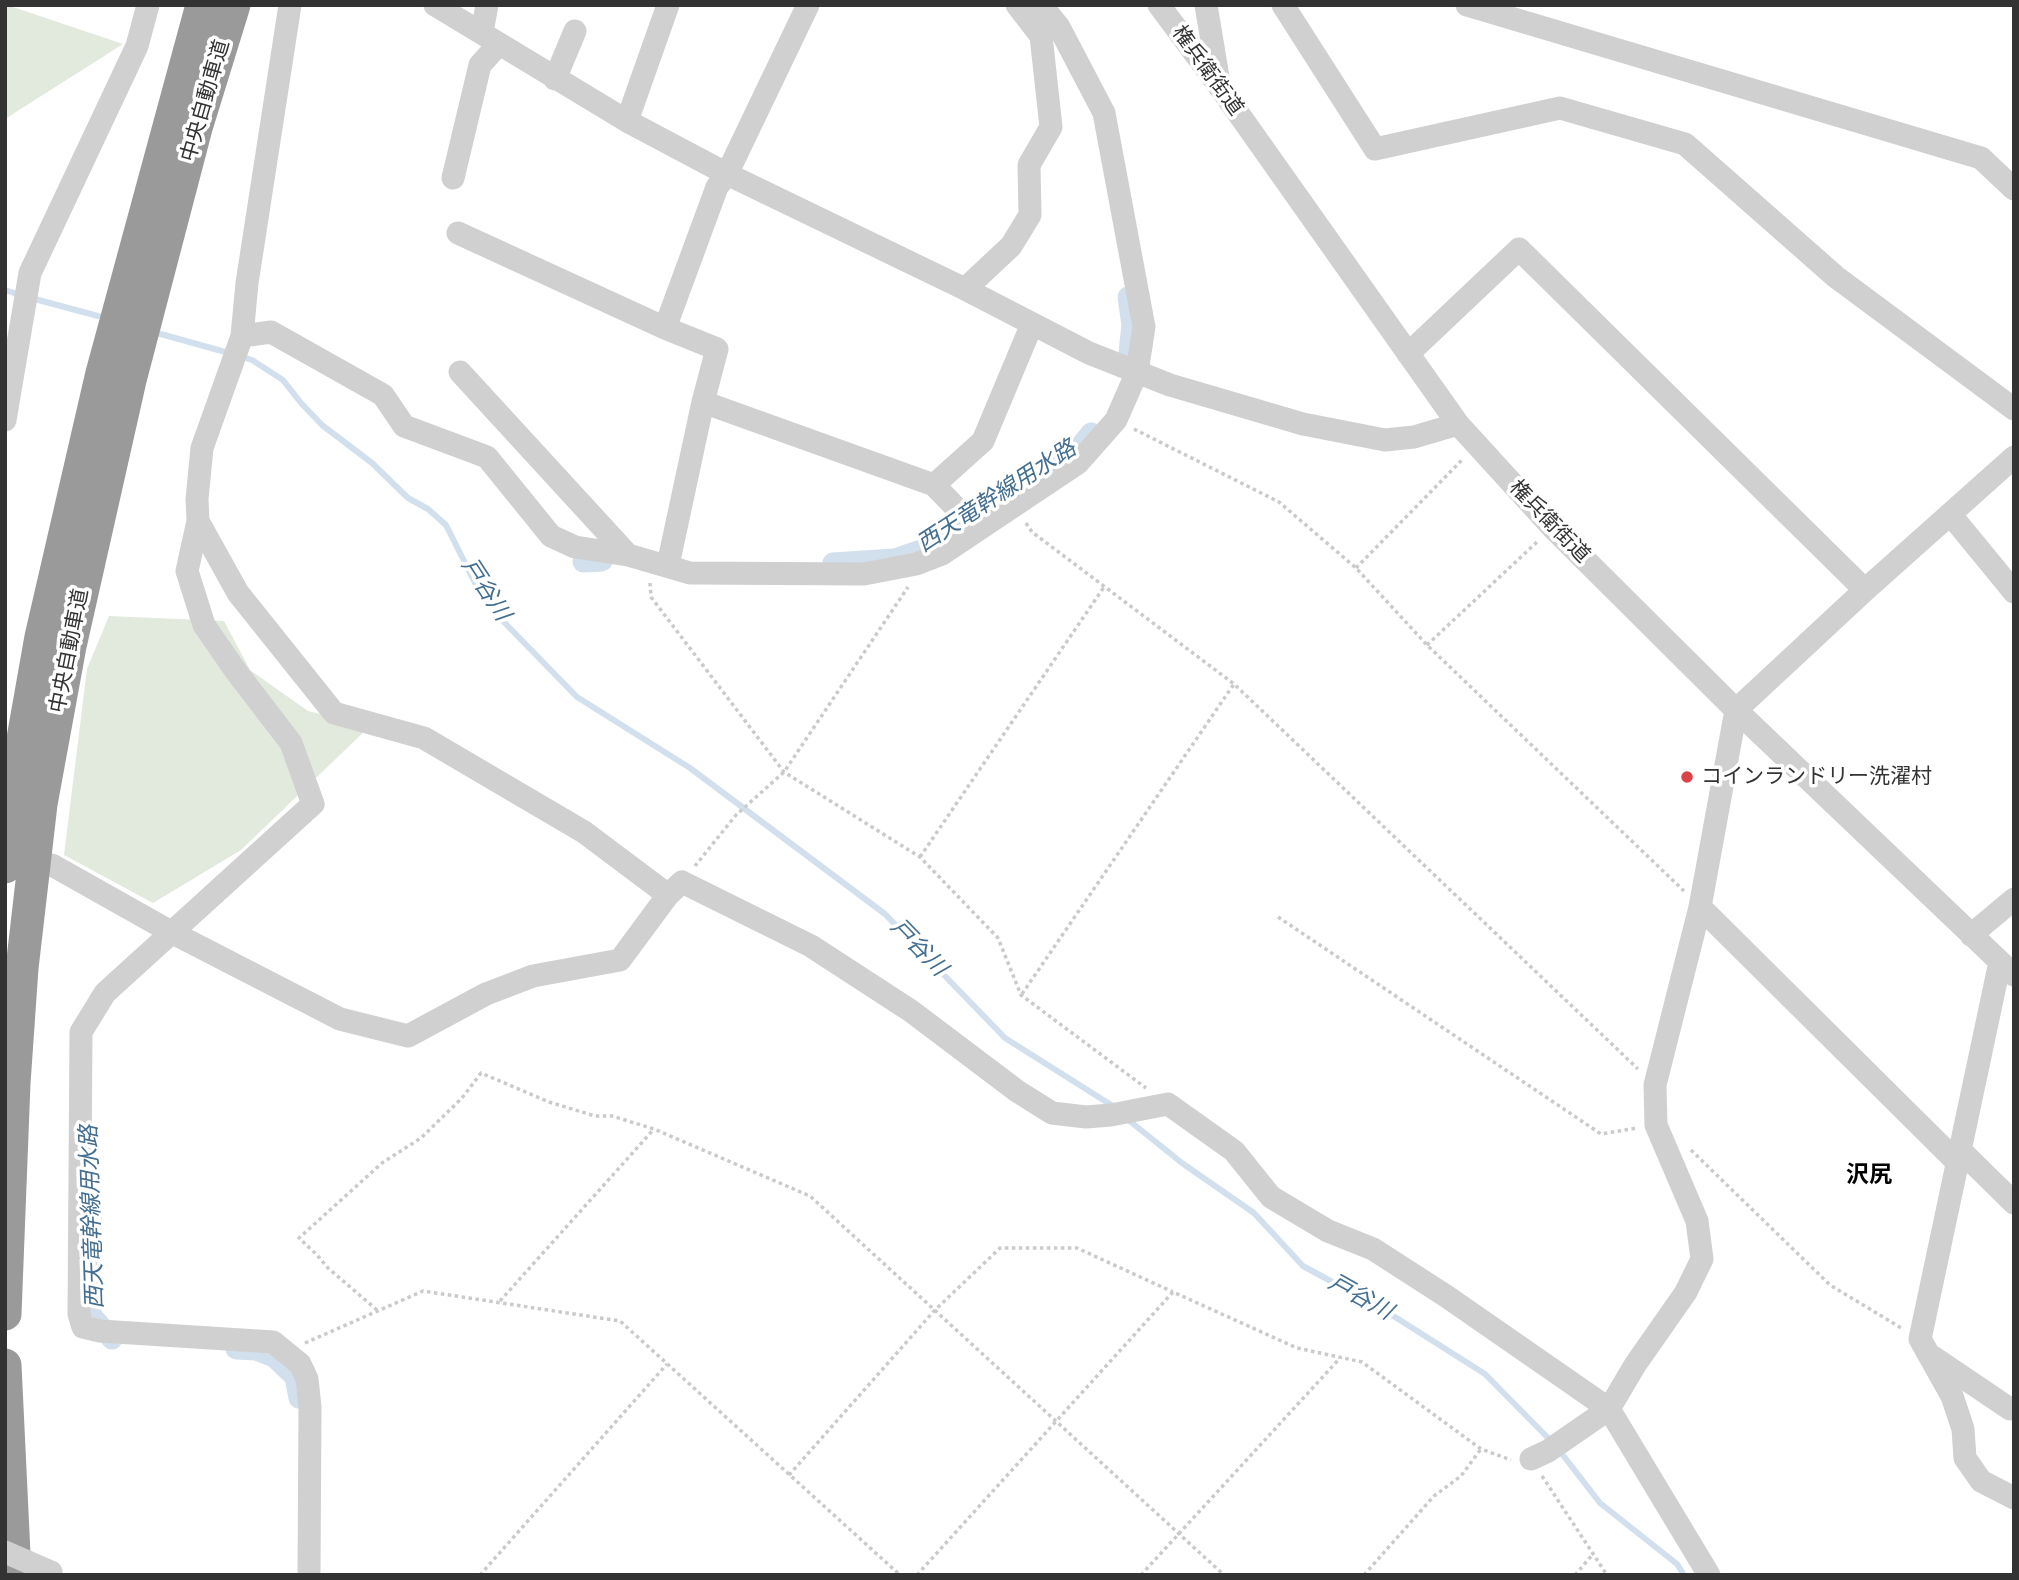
<!DOCTYPE html>
<html>
<head>
<meta charset="utf-8">
<style>
	body { margin:0 }
	#map { position:relative; width:2019px; height:1580px; overflow:hidden; background:#fff; font-family:Signika,sans-serif }
	canvas { display:block }
	.frame { position:absolute; inset:0; border:7px solid #333; pointer-events:none }
</style>
</head>
<body>
<div id="map">
<canvas width="2019" height="1580"></canvas>
<div class="frame"></div>
</div>
<script>
const ctx = document.querySelector('canvas').getContext('2d');
ctx.lineJoin = 'round';
function paint(path, color) { ctx.fillStyle = color; ctx.fill(path, 'evenodd'); }
const poly = rows => new Path2D(rows.map(r => 'M' + r).join(''));
function stroke(path, color, width, dash) { ctx.strokeStyle = color; ctx.lineWidth = width; ctx.lineCap = dash ? 'butt' : 'round'; ctx.setLineDash(dash || []); ctx.stroke(path); }
function label(font, color, halo, rows, align = 'center') {
  ctx.font = font + ' Signika,"Noto Sans JP",sans-serif'; ctx.lineWidth = 7; ctx.setLineDash([]); ctx.textBaseline = 'middle'; ctx.strokeStyle = halo; ctx.fillStyle = color; for (const [text, x, y, turn = 0] of rows) {
    ctx.save(); ctx.translate(x, y); ctx.rotate((+turn || 0) * Math.PI / 180); ctx.textAlign = isNaN(turn) ? turn : align; if (halo) ctx.strokeText(text, 0, 0); ctx.fillText(text, 0, 0); ctx.restore();
  }
}
const green = poly([
	[5,5,7,5,123,44,5,119],
	[109,616,224,621,250,670,308,711,370,726,241,850,153,903,64,855,87,669]
]);
const stream = poly([
	[5,290,20,295],
	[31,298,98,316],
	[157,333,229,353],
	[240,356,252,360,283,380,301,403,322,425,372,463,408,498,428,509,446,525,477,587,501,619,577,697,690,768,885,914,1005,1038,1116,1108],
	[1126,1118,1182,1163,1254,1213,1303,1266,1384,1310,1485,1374,1552,1442],
	[1559,1450,1600,1503,1677,1564,1684,1575]
]);
const canal = poly([
	[1128,362,1132,325,1128,297],
	[583,562,602,561],
	[833,563,895,559,930,547,1078,449,1091,433],
	[91,1214,91,1315,112,1339],
	[236,1349,256,1350,274,1357,295,1377,299,1398]
]);
const path = poly([
	[1134,429,1279,502,1356,568,1427,645,1684,891],
	[1026,523,1032,532,1234,684,1638,1069],
	[1356,568,1462,460],
	[650,583,651,597,784,772,920,857,998,938,1021,995,1146,1088],
	[1427,645,1538,541],
	[920,857,1104,587],
	[695,866,736,815,784,772,908,587],
	[1278,917,1601,1134,1637,1128],
	[1022,994,1234,684],
	[1691,1150,1830,1285,1903,1329],
	[500,1301,654,1129],
	[377,1310,328,1268,317,1255,299,1238,382,1163,421,1138,462,1098,481,1073,549,1102,595,1116,612,1116,654,1129,810,1196,1224,1575],
	[305,1343,423,1291,620,1321,900,1575],
	[789,1475,934,1311,1000,1248,1077,1248,1173,1292],
	[1542,1476,1607,1575],
	[480,1575,667,1364],
	[917,1575,1173,1292,1297,1348,1362,1362,1481,1449,1511,1460],
	[1141,1575,1341,1357],
	[1364,1575,1434,1496,1461,1476,1481,1449],
	[1575,1575,1593,1554]
]);
const minor = poly([
	[290,5,247,283,242,336,202,448,197,499,198,521,238,593,334,713,424,738,584,832,668,895],
	[435,5,627,121,727,174,965,289,1089,353,1170,385,1303,424,1385,440,1414,437,1458,424],
	[1159,5,1219,86,1458,424,1552,527,1736,710,2014,975],
	[1206,5,1219,83],
	[1283,5,1375,149,1560,108,1685,144,1836,277,2014,409],
	[1467,5,1981,158,2014,189],
	[482,32,487,5],
	[555,79,575,31],
	[627,121,668,5],
	[453,178,480,65,498,45],
	[458,233,665,328],
	[965,289,1011,246,1030,215,1029,165,1051,127,1041,36,1017,5],
	[242,336,271,332,383,395,404,426,487,457,551,536,575,547,628,555,690,573,864,574,916,564,942,554,1078,463,1116,420,1137,372,1144,327,1104,113,1059,27,1041,5],
	[1408,354,1519,249,1865,590],
	[460,372,628,555],
	[703,402,934,485,963,515],
	[5,420,30,273,137,46,148,5],
	[934,485,983,441,1032,324],
	[1950,514,2014,592],
	[198,521,187,571,204,625,235,670,291,743,313,804,105,993,81,1032,79,1314,83,1327,100,1331,273,1342,300,1364,307,1379,310,1407,309,1575],
	[668,565,703,402,717,349,665,328,717,187,727,174,808,5],
	[52,865,171,932,340,1019,408,1036,486,994,533,976,620,960,668,895,682,882,811,946,911,1011,1017,1091,1052,1113,1086,1117,1111,1115,1168,1104,1234,1151,1271,1197,1328,1231,1373,1249,1446,1296,1609,1409,1709,1575],
	[1700,907,1958,1163],
	[1971,935,2014,899],
	[2000,962,1920,1339,1952,1396,1963,1429,1965,1458,1981,1481,2014,1498],
	[1960,1150,2014,1203],
	[1933,1357,2010,1409,2014,1409],
	[1531,1459,1548,1451,1609,1409,1635,1365,1686,1292,1702,1259,1697,1221,1656,1125,1655,1085,1700,907,1736,710,1865,590,2014,457]
]);
const highway = poly([
	[5,867,13,795,41,637,102,373,202,5],
	[5,1314,14,1083,22,968,41,804,70,646,130,380,196,128,234,5],
	[5,1365,15,1575]
]);
const minorBridge = poly([
	[5,1552,51,1572]
]);
const markers = [
	[1687,777,7,"#db4346"]
];
const streetNames = [
	["権兵衛街道",1207,71,54],
	["中央自動車道",206,101,-74],
	["権兵衛街道",1549,522,46],
	["中央自動車道",70,651,-79]
];
const poiNames = [
	["コインランドリー洗濯村",1701,777]
];
const waterNames = [
	["西天竜幹線用水路",997,497,-33],
	["戸谷川",485,590,57],
	["戸谷川",918,948,46],
	["西天竜幹線用水路",93,1217,-92],
	["戸谷川",1360,1298,29]
];
const neighbourhoodNames = [
	["沢尻",1869,1176]
];
paint(green, '#e2e9dd');
stroke(stream, '#d1e0ec', 6);
stroke(canal, '#d1e0ec', 21);
stroke(path, '#cacaca', 3.5, [3.5, 3.5]);
stroke(minor, '#d0d0d0', 23);
stroke(highway, '#9a9a9a', 33);
stroke(minorBridge, '#d0d0d0', 23);
for (const [x, y, r, color] of markers) { const dot = new Path2D(); dot.arc(x, y, r, 0, 2 * Math.PI); ctx.fillStyle = color; ctx.fill(dot); stroke(dot, '#fff', 2.5); }
label('21px', '#333', '#fff', streetNames);
label('21px', '#333', '#fff', poiNames, 'left');
label('italic 23px', '#446f91', '#fff', waterNames);
label('bold 23px', '#000', '#fff', neighbourhoodNames);
</script>
</body>
</html>
